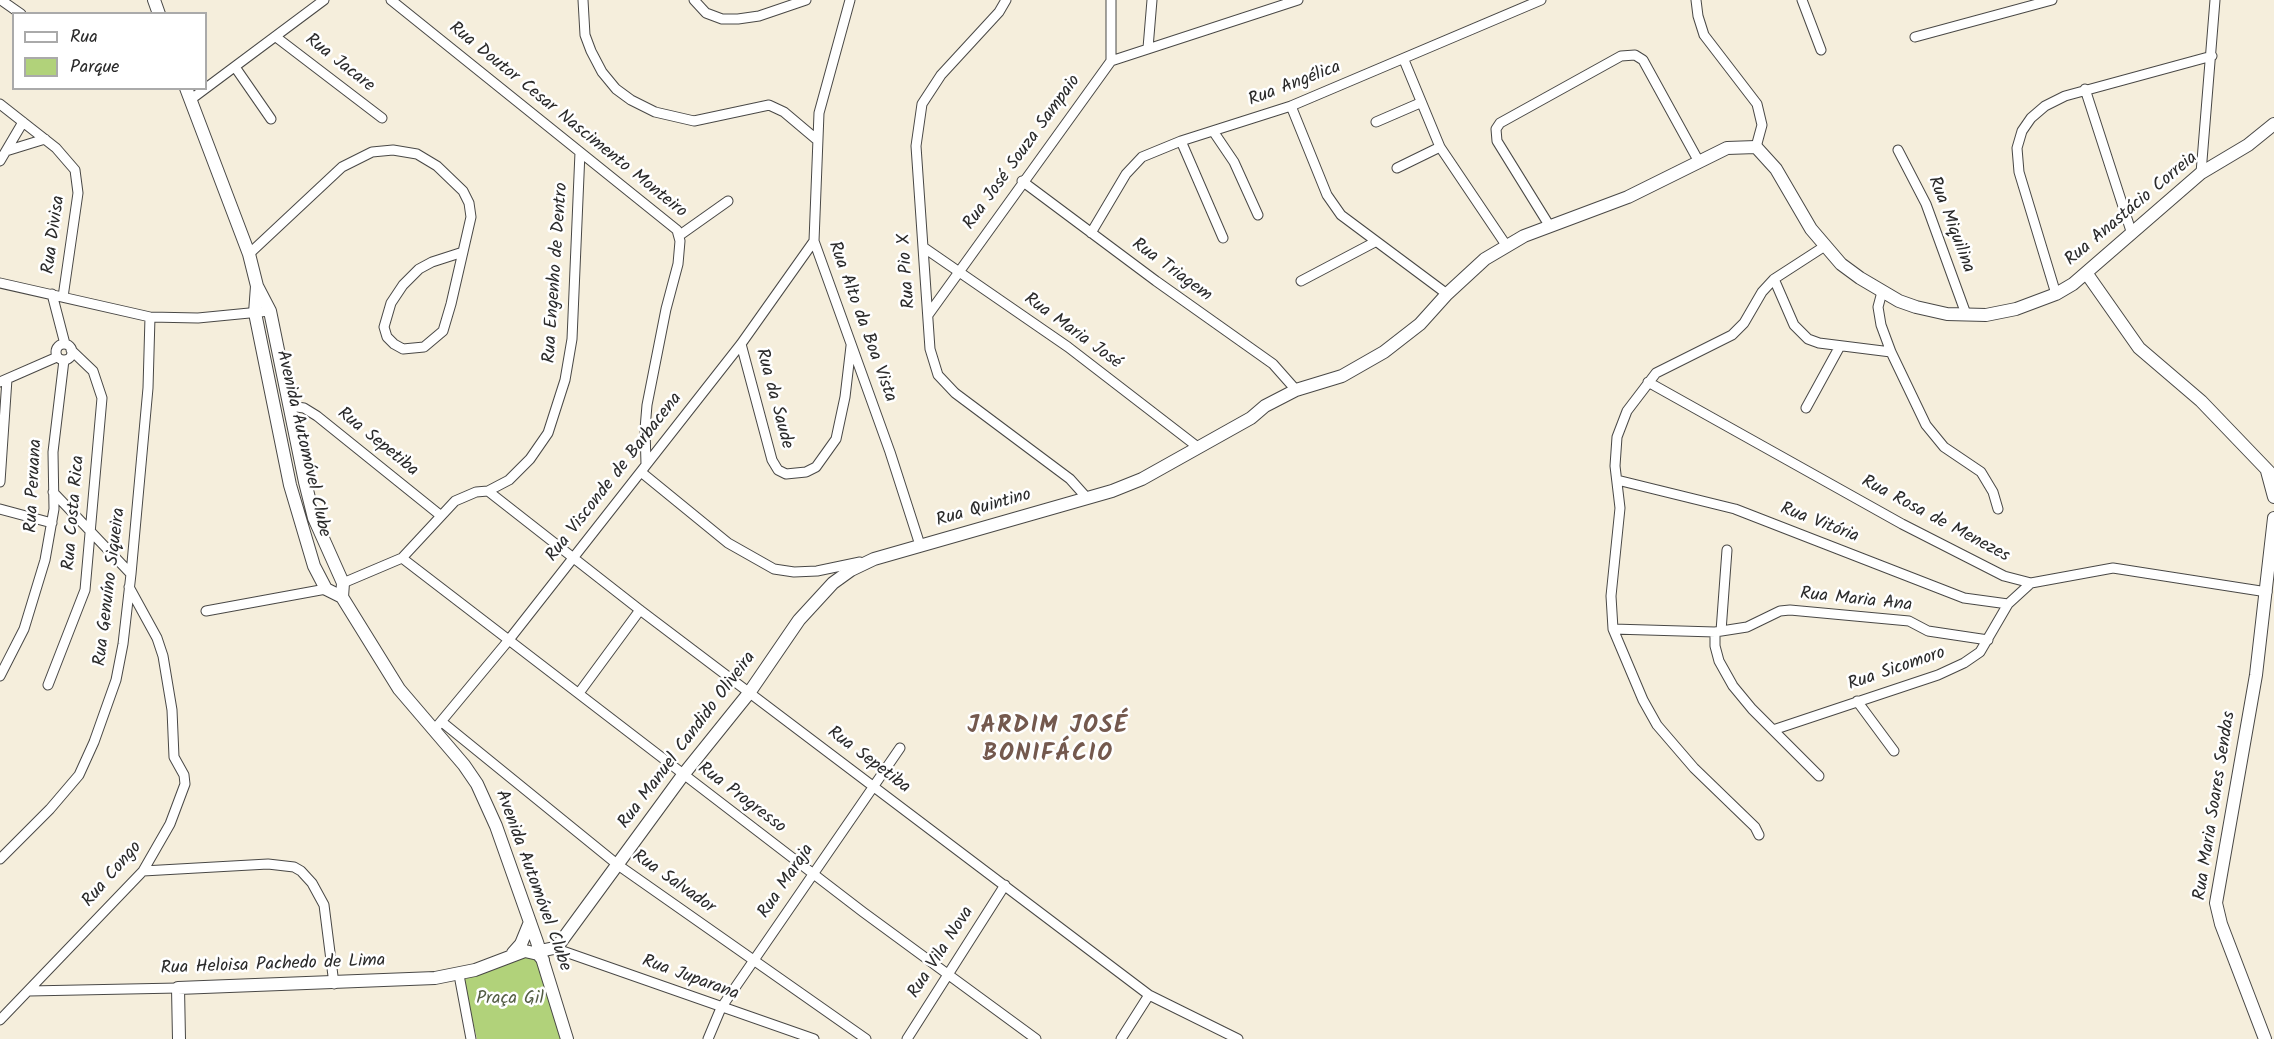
<!DOCTYPE html>
<html>
<head>
<meta charset="utf-8">
<style>
	body { margin:0 }
	#map { position:relative; width:2274px; height:1039px; overflow:hidden; background:#f5eedc; font-family:Kalam,sans-serif }
	canvas { display:block }
	.legend { position:absolute; left:12px; top:12px; width:195px; height:78px; box-sizing:border-box; background:#fff; border:2px solid #aaa; margin:0; padding:8px 10px; list-style:none; font-size:18px; color:#2b2b2b }
	.legend li { display:flex; align-items:center; gap:12px; height:30px }
	.legend b { width:30px; border:2px solid #aaa }
</style>
</head>
<body>
<div id="map">
<canvas width="2274" height="1039"></canvas>
<ul class="legend">
<li><b style="height:8px;background:#fff"></b>Rua</li>
<li><b style="height:16px;background:#b1d27a"></b>Parque</li>
</ul>
</div>
<script>
const ctx = document.querySelector('canvas').getContext('2d');
ctx.lineJoin = 'round';
function paint(path, color) { ctx.fillStyle = color; ctx.fill(path, 'evenodd'); }
const poly = rows => new Path2D(rows.map(r => 'M' + r).join(''));
function stroke(path, color, width, dash) { ctx.strokeStyle = color; ctx.lineWidth = width; ctx.lineCap = dash ? 'butt' : 'round'; ctx.setLineDash(dash || []); ctx.stroke(path); }
function label(font, color, halo, rows, align = 'center') {
  ctx.font = font + ' Kalam,sans-serif'; ctx.lineWidth = 5; ctx.setLineDash([]); ctx.textBaseline = 'middle'; ctx.strokeStyle = halo; ctx.fillStyle = color; for (const [text, x, y, turn = 0] of rows) {
    ctx.save(); ctx.translate(x, y); ctx.rotate((+turn || 0) * Math.PI / 180); ctx.textAlign = isNaN(turn) ? turn : align; if (halo) ctx.strokeText(text, 0, 0); ctx.fillText(text, 0, 0); ctx.restore();
  }
}
const green = poly([
	[533,948,561,1039,477,1039,463,980]
]);
const minor = poly([
	[1,0,21,14],
	[391,0,677,230,680,241,678,264,666,309,647,405,645,429,646,464],
	[583,0,585,35,591,51,602,72,616,89,631,100,655,112,694,121,769,105,784,112,816,139],
	[694,0,706,13,722,19,738,19,759,16,806,0],
	[850,0,819,113,814,241,890,452,920,545],
	[1006,0,999,12,941,75,922,104,916,146,930,349,938,375,955,393,1070,479,1087,498],
	[1696,0,1698,16,1704,35,1757,104,1762,125,1756,147],
	[1802,0,1821,50],
	[276,37,382,118],
	[1915,37,2052,0],
	[1148,48,1152,0],
	[1404,60,1440,147,1506,245],
	[1111,61,1298,0],
	[235,67,271,119],
	[2085,89,2131,231],
	[190,100,324,0],
	[0,104,56,148,75,170,78,193,63,297],
	[1291,106,1327,195,1341,215,1447,294],
	[1376,122,1420,103],
	[1213,131,1234,162,1258,215],
	[1181,141,1223,238],
	[1898,150,1926,204,1966,314],
	[6,151,45,139],
	[0,161,23,122],
	[1397,168,1440,147],
	[2201,173,2215,0],
	[1022,181,1156,281,1273,364,1296,390],
	[1549,225,1497,141,1496,129,1500,123,1621,56,1635,55,1643,60,1698,160],
	[1091,233,1126,174,1142,157,1181,141,1291,106,1541,0],
	[680,235,728,201],
	[923,247,1068,347,1199,448],
	[249,254,342,167,372,152,393,150,417,154,437,166,463,191,469,203,471,217,451,304,443,331,424,347,403,349,394,344,387,337,384,327,391,303,403,285,419,269,432,262,463,252],
	[1774,279,1794,325,1808,339,1819,343,1891,352],
	[1301,281,1375,242],
	[0,283,150,317,198,318,270,311],
	[1882,292,1878,307,1881,325,1891,352,1926,425,1944,447,1981,472,1993,492,1998,509],
	[52,294,65,344],
	[2056,294,2019,172,2017,148,2022,131,2031,118,2045,106,2065,96,2212,56],
	[928,315,1111,61,1111,0],
	[741,344,772,460,778,470,786,474,806,472,816,467,836,439,845,397,851,346],
	'56 352a8 8 0 1 1 16 0a8 8 0 1 1-16 0Z',
	[0,382,57,357],
	[1648,382,1902,524,2004,576,2031,583,2113,568,2267,592],
	[290,406,304,408,317,416,440,515],
	[1806,408,1840,346],
	[641,472,728,543,774,569,794,572,817,571,860,562],
	[1617,480,1735,509,1964,598,2008,604],
	[0,482,7,379],
	[488,491,640,610,1149,995,1238,1039],
	[53,492,131,574],
	[0,509,52,523],
	[402,558,863,912,1036,1039],
	[343,583,402,558,455,501,476,492,488,491,509,480,530,459,548,433,565,380,572,339,580,152],
	[206,611,326,589],
	[1613,629,1715,632,1747,627,1780,611,1790,610,1909,621,1928,631,1988,640],
	[1721,631,1727,550],
	[1715,632,1715,646,1719,661,1733,686,1752,709,1819,776],
	[0,676,24,629,45,560,54,509,53,452,64,360],
	[48,685,85,590,102,398,93,371,71,350],
	[579,693,640,610],
	[1857,701,1894,751],
	[442,722,618,865,866,1039],
	[434,730,508,641,741,344,814,241],
	[1773,730,1938,675,1964,663,1980,652,2008,604,2031,583],
	[1759,835,1755,827,1694,768,1657,725,1643,700,1613,629,1611,596,1620,508,1615,466,1617,437,1627,411,1656,373,1732,335,1744,323,1762,292,1774,279,1825,246],
	[0,859,50,809,79,775,94,742,116,680,123,644,131,574,148,388,150,317],
	[143,871,268,864,294,867,301,871,312,883,324,905,334,984],
	[554,948,814,1039],
	[459,975,471,1039],
	[29,991,178,988],
	[0,1020,143,871,170,824,185,784,184,775,174,757,172,710,163,656,157,638,129,587],
	[708,1039,721,1008,900,748],
	[907,1039,1005,885],
	[1121,1039,1149,995]
]);
const major = poly([
	[154,0,159,14],
	[186,88,249,254,257,286,270,311,305,482,314,518,343,583,342,597],
	[2087,274,2139,348,2201,401,2274,477],
	[257,286,255,313,290,485,314,566,326,589,342,597,399,689,464,765,477,784,496,826,537,942,567,1039],
	[2267,471,2274,497],
	[540,951,554,948,560,943,683,775,749,693,799,620,833,583,851,570,874,559,1112,491,1142,479,1251,418,1265,406,1296,390,1342,376,1384,352,1420,324,1447,294,1485,259,1524,236,1628,197,1727,148,1756,147,1776,169,1811,229,1841,264,1860,278,1899,301,1916,307,1947,314,1986,315,2016,309,2056,294,2073,284,2201,173,2248,145,2274,124],
	[513,953,521,944,530,922],
	[179,1039,178,988,435,978,475,970,525,951,538,954,543,960],
	[2265,1039,2221,924,2216,903,2256,675,2274,518]
]);
const streetNames = [
	["Rua Jacare",339,64,38],
	["Rua Angélica",1295,85,-21],
	["Rua Doutor Cesar Nascimento Monteiro",567,121,39],
	["Rua José Souza Sampaio",1023,153,-54],
	["Rua Anastácio Correia",2132,210,-40],
	["Rua Miquilina",1950,225,69],
	["Rua Divisa",55,235,-82],
	["Rua Pio X",908,271,-94],
	["Rua Triagem",1171,271,36],
	["Rua Engenho de Dentro",557,273,-86],
	["Rua Alto da Boa Vista",861,322,70],
	["Rua Maria José",1072,332,36],
	["Rua da Saude",773,399,75],
	["Rua Sepetiba",377,443,39],
	["Avenida Automóvel Clube",302,444,77],
	["Rua Visconde de Barbacena",615,478,-52],
	["Rua Peruana",35,486,-87],
	["Rua Quintino",984,509,-16],
	["Rua Costa Rica",75,513,-85],
	["Rua Rosa de Menezes",1935,520,28],
	["Rua Vitória",1819,524,21],
	["Rua Genuíno Siqueira",111,587,-83],
	["Rua Maria Ana",1856,601,6],
	["Rua Sicomoro",1897,670,-19],
	["Rua Manuel Candido Oliveira",688,741,-53],
	["Rua Sepetiba",868,761,37],
	["Rua Progresso",741,799,37],
	["Rua Maria Soares Sendas",2216,806,-81],
	["Rua Congo",113,875,-49],
	["Avenida Automóvel Clube",532,881,70],
	["Rua Maraja",787,882,-56],
	["Rua Salvador",673,883,35],
	["Rua Vila Nova",942,953,-57],
	["Rua Heloisa Pachedo de Lima",273,966,-2],
	["Rua Juparana",690,979,20]
];
const parkNames = [
	["Praça Gil",510,1000]
];
const districtNames = [
	["JARDIM JOSÉ",1048,728],
	["BONIFÁCIO",1048,756]
];
paint(green, '#b1d27a');
stroke(minor, '#494846', 11);
stroke(major, '#494846', 14);
stroke(minor, '#fff', 9);
stroke(major, '#fff', 12);
label('18px', '#2b2b2b', '#fff', streetNames);
label('18px', '#535d43', '#fff', parkNames);
ctx.letterSpacing = '1.5px';
label('bold 24px', '#74594e', '#fff', districtNames);
ctx.letterSpacing = '0px';
</script>
</body>
</html>
